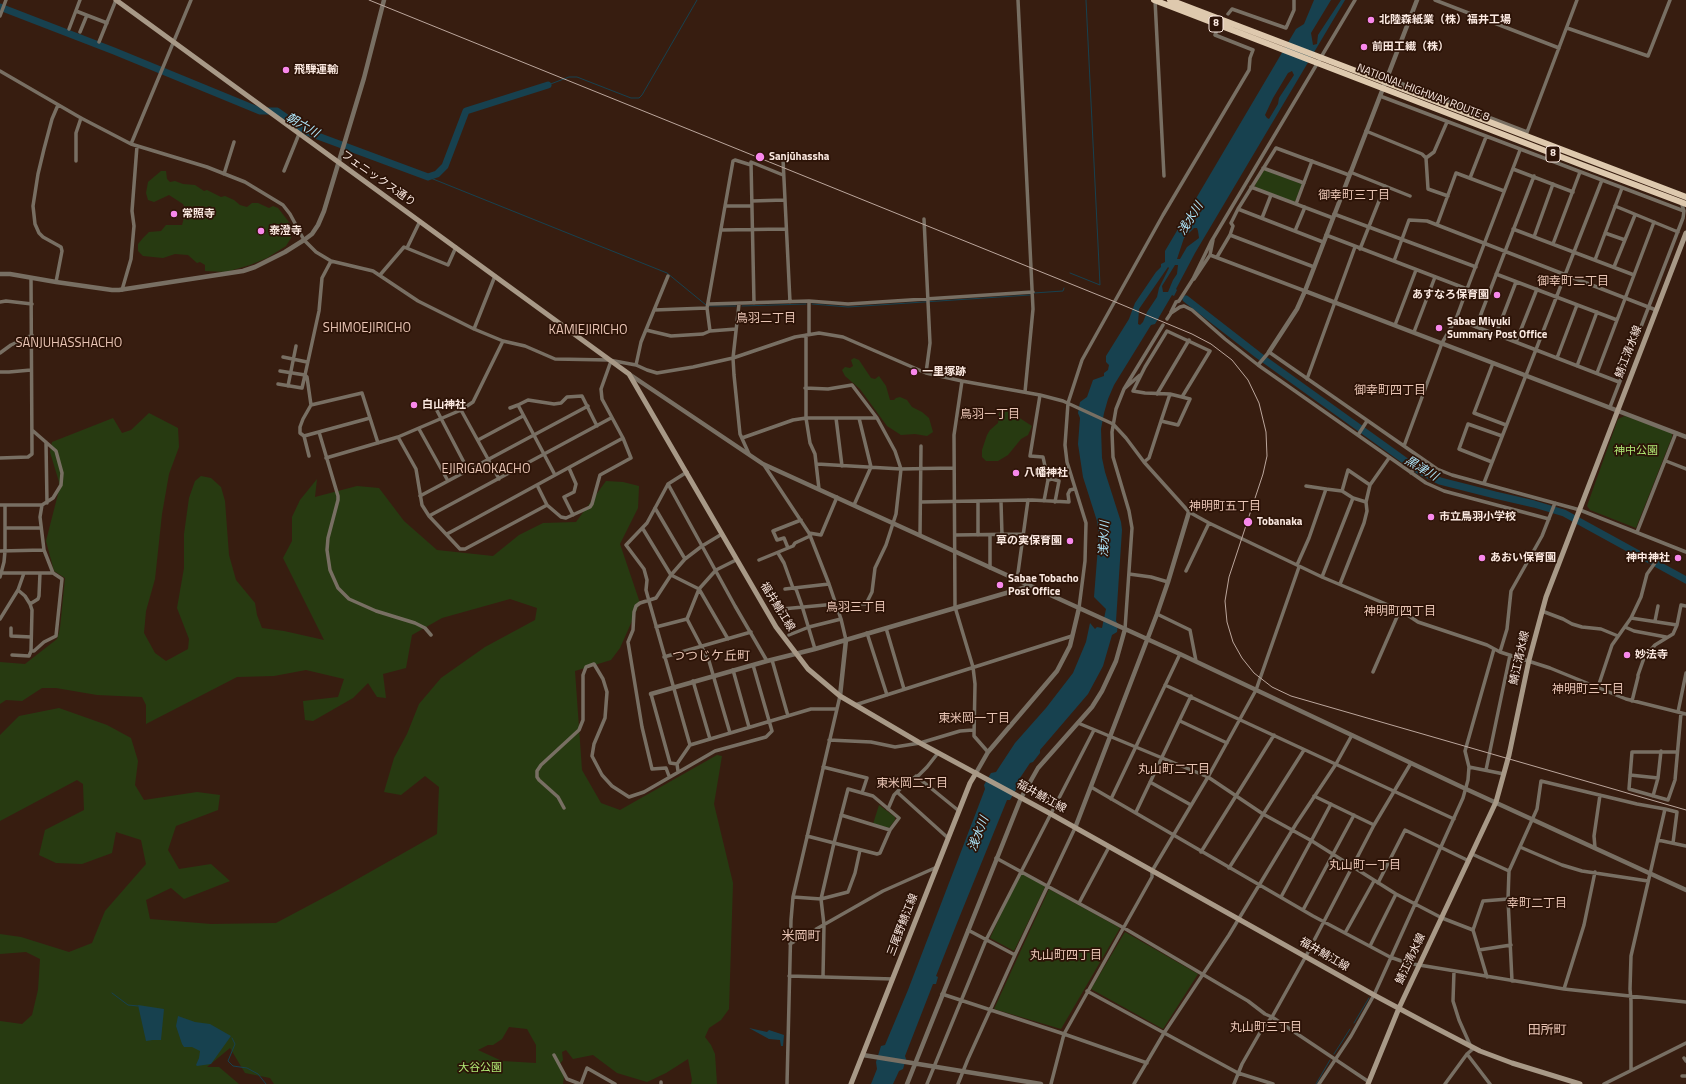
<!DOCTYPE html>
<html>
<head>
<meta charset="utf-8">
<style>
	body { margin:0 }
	canvas { display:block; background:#371d10 }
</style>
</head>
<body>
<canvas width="1686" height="1084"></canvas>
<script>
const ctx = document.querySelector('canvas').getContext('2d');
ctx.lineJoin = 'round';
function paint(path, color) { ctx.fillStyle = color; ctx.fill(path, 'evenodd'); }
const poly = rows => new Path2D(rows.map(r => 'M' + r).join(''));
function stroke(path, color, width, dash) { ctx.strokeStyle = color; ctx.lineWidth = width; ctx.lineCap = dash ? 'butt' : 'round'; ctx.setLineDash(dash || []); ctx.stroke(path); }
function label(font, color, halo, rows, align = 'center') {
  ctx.font = font + ' "Titillium Web","Noto Sans JP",sans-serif'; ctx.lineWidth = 3.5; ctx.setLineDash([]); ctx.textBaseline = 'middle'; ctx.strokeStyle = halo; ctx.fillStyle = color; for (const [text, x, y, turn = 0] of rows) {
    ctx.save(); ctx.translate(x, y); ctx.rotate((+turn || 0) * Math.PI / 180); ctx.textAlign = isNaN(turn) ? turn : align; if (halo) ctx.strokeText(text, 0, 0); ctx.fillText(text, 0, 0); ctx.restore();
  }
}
const green = poly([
	[1264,170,1302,184,1295,202,1256,188,1255,185],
	[161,171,166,171,167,179,170,182,175,181,183,184,195,185,204,191,207,190,221,197,225,196,234,200,240,205,247,207,252,203,258,203,269,208,273,206,278,208,292,226,291,238,286,246,267,258,250,265,226,272,205,271,205,265,200,262,197,263,188,255,175,254,163,258,143,256,138,251,138,244,143,238,149,232,161,231,166,225,182,225,186,211,183,204,169,195,154,202,148,200,146,193,148,182],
	[854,358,859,360,871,378,875,379,879,376,886,386,890,400,894,400,896,398,900,397,907,400,912,407,922,412,929,418,933,432,927,436,915,434,901,435,887,426,860,389,845,376,842,370,845,367,850,368,853,366,851,360],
	[1004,408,1032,426,1028,435,1021,439,1008,455,998,461,986,461,982,457,982,450,987,435,990,430,998,423,1000,409],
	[149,413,178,428,179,447,169,474,162,514,155,579,146,611,144,633,155,653,166,661,188,649,189,639,177,608,184,568,184,534,189,498,195,481,201,476,211,478,221,487,225,501,229,555,236,580,255,603,257,615,262,628,284,631,324,640,283,558,292,541,292,517,300,500,317,479,315,497,357,486,379,488,404,521,437,550,493,556,519,535,543,523,576,522,606,481,623,482,639,486,638,508,620,544,640,603,620,648,611,660,575,671,582,770,601,803,620,810,717,755,722,756,714,804,733,883,729,1009,721,1020,709,1028,705,1037,711,1045,715,1054,717,1084,691,1084,692,1080,688,1059,666,1073,647,1082,617,1073,593,1055,573,1059,566,1050,562,1052,563,1060,559,1065,564,1076,563,1084,274,1084,270,1078,245,1073,230,1048,207,1067,219,1067,239,1084,0,1084,0,1021,22,1024,32,1015,38,990,40,959,26,952,0,954,0,934,21,937,69,952,92,943,105,911,146,864,141,840,116,832,112,853,82,864,56,863,39,855,45,830,84,810,83,784,77,780,0,821,0,735,19,716,59,708,107,725,131,738,138,761,135,785,144,800,197,792,220,795,218,810,176,826,168,850,179,869,211,864,230,881,184,899,171,888,146,900,150,919,211,924,276,923,340,889,437,834,439,787,425,776,401,795,384,792,394,758,407,734,419,704,441,678,485,647,535,620,537,608,510,599,442,618,412,635,406,668,383,674,386,698,377,697,368,683,353,698,313,721,305,720,303,701,338,697,344,679,306,670,274,676,237,677,146,724,146,705,142,697,97,695,56,688,42,688,22,701,6,700,0,704,0,662,25,664,57,639,60,628,65,578,54,571,46,541,58,494,59,482,50,452,52,442,113,418,122,433,131,430],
	[509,1027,527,1029,536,1045,536,1063,502,1061,478,1050,488,1045,493,1045,502,1039],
	[1625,416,1672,433,1672,437,1636,528,1590,510,1587,506,1618,419],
	[879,805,895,817,895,820,889,828,873,824],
	[1021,871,1046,885,1014,951,990,938],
	[1049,889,1120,928,1061,1029,994,1009],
	[1125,932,1198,974,1163,1029,1091,989]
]);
const water = poly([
	[1314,0,1331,0,1311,33,1313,45,1317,44,1318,35,1341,0,1345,0,1195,253,1176,289,1177,290,1174,296,1172,295,1155,324,1151,325,1114,385,1108,399,1104,413,1101,429,1102,458,1105,472,1121,522,1122,530,1116,621,1118,624,1117,632,1112,635,1103,666,1088,694,1040,750,1040,753,1033,762,1030,763,1016,784,1017,788,1010,800,1007,800,957,923,936,976,938,977,936,984,933,984,905,1056,906,1059,903,1069,899,1071,893,1084,871,1084,877,1069,876,1062,881,1046,885,1045,908,990,985,789,984,785,991,773,996,772,1015,743,1046,708,1073,673,1086,642,1090,623,1095,629,1097,627,1102,628,1106,609,1094,597,1099,534,1097,521,1083,477,1078,444,1080,418,1078,413,1080,402,1087,397,1093,380,1104,376,1104,373,1108,370,1109,365,1106,362,1106,356,1129,319,1135,303,1156,272,1161,267,1161,264,1165,262,1165,251,1296,29,1304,24],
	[1292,71,1294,75,1279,98,1278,104,1269,119,1267,118,1265,115,1273,98,1288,73],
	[1194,228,1197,228,1198,231,1199,238,1187,247,1180,259,1177,259,1184,238],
	[1175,265,1178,265,1177,274,1173,280,1168,292,1163,292,1162,286],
	[1168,267,1169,268,1159,288,1157,297,1147,312,1143,322,1140,325,1138,324,1139,309],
	[138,1005,164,1009,161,1040,153,1040,146,1041],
	[178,1016,195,1022,210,1024,231,1036,211,1064,197,1066,196,1065,199,1058,200,1051,192,1047,184,1047,182,1044,176,1026],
	[749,1028,767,1032,769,1030,784,1035,783,1046,781,1046,780,1040,769,1039]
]);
const stream = poly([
	[548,85,569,77,577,77,631,98,639,98,642,95,697,0],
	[428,177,667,273,706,305],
	[1070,273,1100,285,1086,0],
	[1034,293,1063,291,1064,288],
	[812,304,848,307,1030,295],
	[708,306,736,306],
	[742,306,806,304],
	[112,993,128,1005,138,1006],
	[1354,1023,1369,998],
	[232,1038,235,1044,228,1061,233,1066,247,1068,258,1074,266,1084],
	[1334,1054,1350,1029],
	[1316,1084,1330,1060]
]);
const river = poly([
	[0,7,114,51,260,111,277,111,307,132,428,177,437,174,445,166,466,111,548,85],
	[1186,299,1258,355,1418,470,1440,481,1495,495,1534,504,1564,513,1686,580]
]);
const minor = poly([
	[1018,0,1033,309,1025,392],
	[1155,0,1164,176],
	[1435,0,1559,48],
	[76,11,107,23],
	[1228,14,1232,9,1286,28,1294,10,1294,0],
	[0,16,6,0],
	[1567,28,1648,56,1670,0],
	[69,29,80,0],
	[80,32,87,15],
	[99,42,116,0],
	[0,71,81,118,131,144,207,167,245,182,283,205,290,214,304,240,316,252,331,261,373,271,418,301,474,329,503,341,525,346,555,359,609,360,636,365,647,370,657,373,693,367,733,358,795,337,819,333,843,337,926,373,962,381,1040,395,1063,401,1113,424,1126,438,1144,462,1189,512,1209,523,1322,577,1400,610,1418,622,1487,645,1500,652,1550,668,1626,699,1686,714],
	[1387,78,1527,132],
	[1380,96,1684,211],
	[1366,131,1422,154,1426,158,1428,189,1448,196],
	[1526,135,1577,0],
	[131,144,191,0],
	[1426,158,1434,152,1447,122],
	[783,159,790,302],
	[76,161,76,133,81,118],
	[1263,168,1304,183],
	[1513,169,1573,192],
	[284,171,299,134],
	[1350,172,1410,196],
	[224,174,234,142],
	[1470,178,1486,137],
	[1251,187,1333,218],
	[752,201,784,200],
	[1296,204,1312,161],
	[725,206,752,206],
	[1615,206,1678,232],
	[1238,209,1323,242],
	[1334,214,1476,267],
	[1262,218,1271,195],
	[924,219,930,343,926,373],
	[1437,225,1456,173,1504,191],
	[1513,229,1634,275],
	[721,230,785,229],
	[1295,231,1305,207],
	[1605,233,1625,240],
	[1230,235,1314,267],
	[1326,235,1467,289],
	[1534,237,1553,184],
	[1553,244,1580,172],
	[407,248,420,221],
	[1360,249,1385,186],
	[1210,255,1305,291],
	[1217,257,1230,235,1233,226,1231,223,1238,209,1276,148,1349,175],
	[1595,260,1622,188],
	[331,261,322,278,319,311,305,375,307,377,311,405,303,419,300,427,300,433,304,436,370,418],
	[1394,261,1409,220,1427,221,1656,310],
	[1614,267,1635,215],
	[1496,274,1617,320],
	[380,275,404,247,448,265,456,247],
	[1194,279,1210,255,1213,240],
	[56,282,62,251,61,247,43,237,39,233,35,224,33,206,38,174,44,149,52,119,58,105],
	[122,290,131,259,134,226,132,211,137,146],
	[0,302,6,301,32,304],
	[754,303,751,162,783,175],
	[709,304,809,301,848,304,1033,292],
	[739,304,733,358,734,375,740,434,749,454],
	[707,308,733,161,735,160,751,165],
	[654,310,707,308,710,331],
	[1171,312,1176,302,1179,301,1193,279,1211,242,1355,0],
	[1167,319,1171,313,1180,307,1184,306,1192,310,1225,339,1258,365,1426,483,1444,491,1549,519],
	[1456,319,1619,382],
	[1395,325,1416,270],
	[1476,327,1534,176],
	[474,329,495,276],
	[646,330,671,336,703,334,710,331,736,329],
	[1414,332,1435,277],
	[809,334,809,301],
	[1496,334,1516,282],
	[806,335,806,418,810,443,815,454,819,489],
	[1516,342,1537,289],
	[0,353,11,345,32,335],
	[283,357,307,362],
	[1557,358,1577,305],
	[1493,363,1474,413,1506,425],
	[636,365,641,342,668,276],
	[1258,365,1269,352,1437,469,1452,475,1580,510,1686,552],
	[1577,366,1597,312],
	[0,372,9,372,31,370],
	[1597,373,1654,222],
	[1307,379,1355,247],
	[962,381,954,435,955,607,973,667,975,684,974,736,988,752],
	[278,384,302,388,305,375,280,371],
	[288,386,296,346],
	[805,388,828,389,852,385,877,418,895,451,901,469,896,514,886,545,875,568,872,592,866,604,844,604,837,607],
	[1125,388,1140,375],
	[1157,394,1189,340],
	[1170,394,1145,393,1133,391,1145,367,1167,331,1210,351,1182,397],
	[1040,395,1030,456,1043,457,1048,480,1044,501],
	[433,403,468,470],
	[311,405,362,393,378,443],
	[518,405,528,400,554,404,561,403,567,397,582,396,597,426],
	[1610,407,1683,218,1684,211,1681,202],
	[510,408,518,405,555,475],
	[461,410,499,479],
	[836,418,842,466],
	[419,429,448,481],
	[319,432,338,496,338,500,328,538,327,550,330,570,338,588,349,599,376,611,415,623,425,628,431,635],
	[1358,435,1367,421],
	[304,436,309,456],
	[398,437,416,469,422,505,429,516,460,549,465,549,547,505],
	[742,438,793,420,806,418,877,418],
	[478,440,523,416],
	[46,442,47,503],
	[1404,446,1442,343,1456,319,1467,289,1520,150],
	[0,458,28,457,32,454,31,278],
	[326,458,398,437,461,410,473,402,503,341],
	[1666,461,1686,469],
	[1144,462,1149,458,1161,421,1170,394,1190,399,1178,425,1161,421],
	[1492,462,1459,449,1468,424,1502,436],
	[817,464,901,469,954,468],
	[764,465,809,533,829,584,841,619,846,640],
	[569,468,576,484,574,492,564,497,573,515],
	[687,472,668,484,647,523,626,545,644,569,647,580,646,590,649,601,690,745],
	[1411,473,1421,458],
	[1048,480,1052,479,1059,481,1055,502],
	[1484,483,1602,180],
	[668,484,735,606,767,661],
	[537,485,547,505,561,517,566,518,590,507,592,504,600,475,631,458,623,438,602,399,601,389,611,361],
	[1326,489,1342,491],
	[420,496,588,406],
	[921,502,1032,500,1069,502,1068,494,1070,490,1074,489],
	[978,502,978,535],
	[1001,502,1002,535],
	[1366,502,1353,498,1342,491,1348,470,1370,485],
	[0,505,42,505,53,498,61,485,62,473,56,451,32,430],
	[42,505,40,517,44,550,53,573],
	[854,505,871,467,859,418],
	[655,508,685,559],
	[429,516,611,418],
	[5,528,41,528],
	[643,529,671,575,699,589,728,639],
	[1637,532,1676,433],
	[809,533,821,535,837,497],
	[447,534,623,438],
	[920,535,921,446],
	[955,535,1023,534],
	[990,535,990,568],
	[788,548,784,538,777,540,773,531,801,520],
	[0,551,44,550],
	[778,553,784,563,793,588,796,589,802,606,815,649],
	[759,560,793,546,795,543,810,536],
	[1297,565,1309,538,1326,489,1306,486],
	[1186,571,1209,523],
	[2,573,53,573,62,579,56,636,44,642,34,651,31,651,32,610,30,604,25,596,18,590],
	[1129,574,1151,577,1168,582],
	[0,577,4,562,5,551,5,505],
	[1322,577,1353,498],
	[1017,580,1028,500],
	[1340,584,1364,523,1367,511,1366,502,1370,485,1389,458],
	[785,589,829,584],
	[30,604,38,599,39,596,40,573],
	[1079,608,1085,561,1086,523,1067,462,1065,445,1068,403,1082,360,1163,215,1249,70,1250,58,1253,50,1215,35,1217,30],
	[782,609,836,604],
	[1542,611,1563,619,1572,624,1582,627,1601,629,1618,636],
	[1157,614,1190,630,1196,661],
	[1631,618,1677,625],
	[0,619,18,590,24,573],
	[687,619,709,661,730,733],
	[687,619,699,589,716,570,736,560],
	[1655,621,1658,606],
	[656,627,687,619],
	[1625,627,1634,631,1666,637],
	[11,628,11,636,31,637],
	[886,628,904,689],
	[1125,629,1132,528,1129,511,1113,457,1112,432,1116,409,1124,389,1163,325],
	[867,633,887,695],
	[789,635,809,627,841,619],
	[1500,652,1507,629,1511,591,1542,536,1555,503],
	[12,655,29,656,31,651],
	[664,657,751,632],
	[772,660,788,716],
	[733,670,749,727],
	[1373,672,1400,610],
	[693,681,710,739],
	[1165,685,1454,819],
	[1598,687,1612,645,1631,618,1641,597,1647,574,1657,560],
	[651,694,670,763,677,764],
	[1632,701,1638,677,1638,675,1644,658,1655,645,1673,634,1677,625,1681,605,1686,606],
	[855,705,1072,636],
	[1678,712,1686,673],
	[1180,721,1227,743],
	[1078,723,1208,777,1263,814,1312,841,1396,894,1442,918,1473,930],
	[829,740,871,742,895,747,920,743,960,731,973,730],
	[1677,752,1632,752,1629,789,1668,800,1675,780,1681,713],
	[823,767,867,778,862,793],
	[1469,767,1504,774],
	[1486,770,1510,655],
	[678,771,677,764,690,745,811,709,836,709],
	[1630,775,1658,778],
	[669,776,666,768,652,769,642,727,628,642,633,630,634,612,636,606,640,603,656,598,671,575,685,559,702,546,722,534],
	[916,776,959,811],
	[1150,782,1191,805],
	[1091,787,1313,916,1390,957,1407,963,1564,989,1686,1002],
	[897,792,948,838],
	[1314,796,1374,825],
	[1653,796,1658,778,1661,751],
	[1111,799,1180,654],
	[564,808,558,797,539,780,537,777,537,771,541,765,579,730,583,720,583,675,586,667,594,664,603,679,607,692,605,718,594,744,592,756,602,775,612,786,629,797,644,792,715,751,766,737,772,731,753,665],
	[888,809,894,795,908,781,919,775,927,767,938,753],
	[1665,809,1677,812,1673,843],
	[1136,812,1191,696],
	[841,815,890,830],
	[807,836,834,843,877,854,880,853,890,830,899,818,873,796,848,789,834,843,821,899,824,925,823,977],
	[1658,840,1686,846],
	[1520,847,1562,865,1582,871,1648,881],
	[1595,848,1594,836,1600,795],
	[1201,852,1274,735],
	[1472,854,1509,871],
	[996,858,1124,928,1248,1001,1265,1014,1272,1017,1369,1082],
	[1229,868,1304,750],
	[1378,883,1405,830,1469,861],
	[793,897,821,899,848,892,855,873,860,850],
	[1281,897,1331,804],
	[1079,903,1109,847],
	[1303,910,1354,815],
	[968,930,1015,955],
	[1345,933,1374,881],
	[790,944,883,891,937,867],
	[1370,946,1396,894],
	[1479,950,1511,945],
	[1454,971,1453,1001,1459,1020,1471,1047],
	[789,976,893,979],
	[1487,977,1473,930,1483,901,1508,899],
	[1512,981,1508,899,1509,871,1537,809,1541,781,1637,804,1665,809,1631,956,1630,989,1631,1001,1631,1070],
	[1564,989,1584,925,1595,872],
	[1087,991,1238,1073,1273,1084],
	[942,994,1064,1034,1147,1063],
	[1467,1054,1490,1084],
	[554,1055,567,1079,580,1084],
	[1684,1058,1686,1061],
	[1682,1076,1686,1076],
	[581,1084,587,1068,615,1084],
	[661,1084,661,1082],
	[787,1084,791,920,793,897,840,696],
	[927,1084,986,940,1094,730],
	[958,1084,968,1059,1015,955,1075,828],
	[1051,1084,1064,1034,1152,877,1152,871,1208,777,1256,690,1299,567],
	[1134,1084,1164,1033,1229,935,1296,824,1336,764,1352,735],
	[1234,1084,1242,1064,1262,1029,1272,1017,1306,956,1374,825,1411,763],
	[1319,1084,1351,1036,1374,995,1463,798,1468,780,1469,767,1465,751,1494,649],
	[1445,1084,1467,1054,1474,1048],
	[1604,1084,1686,1043]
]);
const tertiary = poly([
	[0,274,10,274,56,282,112,290,119,290,243,271,255,267,285,252,304,240,312,234,318,225,324,211,364,78,384,0],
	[1305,291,1686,437],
	[1269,352,1297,309,1305,291,1417,0],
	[629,374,763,464,1180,654,1466,789,1686,890],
	[651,694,767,661,815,649,1030,586],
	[840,696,846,640],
	[976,773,988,752,1005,732,1057,671,1070,646,1079,608],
	[1075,828,1157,614,1168,582,1189,512],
	[863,1055,1041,1084],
	[907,1084,1021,798,1038,768,1092,707,1102,691,1116,661,1125,629]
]);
const secondary = poly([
	[116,0,629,374,776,627,808,669,840,696,920,743,1051,814,1374,995,1430,1025,1480,1051,1512,1063,1580,1084],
	[851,1084,970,783,976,773],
	[1368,1084,1399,1008,1496,802,1509,755,1529,660,1546,597,1686,233]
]);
const trunk = poly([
	[1154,0,1582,165,1686,204],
	[1170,0,1686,197]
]);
const tram = poly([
	[369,0,1113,301,1192,334,1211,344,1232,360,1248,380,1259,403,1266,432,1267,456,1263,474,1229,577,1225,601,1227,622,1233,642,1242,658,1254,673,1272,687,1291,696,1686,810]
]);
const markers = [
	[1371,20,4,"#f888eb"],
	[1364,47,4,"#f888eb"],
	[286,70,4,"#f888eb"],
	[760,157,5,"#f888eb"],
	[174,214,4,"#f888eb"],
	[261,231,4,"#f888eb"],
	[1497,295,4,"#f888eb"],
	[1439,328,4,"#f888eb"],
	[914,372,4,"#f888eb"],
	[414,405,4,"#f888eb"],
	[1016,473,4,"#f888eb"],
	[1431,517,4,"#f888eb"],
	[1248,522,5,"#f888eb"],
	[1070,541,4,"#f888eb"],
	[1482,558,4,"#f888eb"],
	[1678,558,4,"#f888eb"],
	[1000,585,4,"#f888eb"],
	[1627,655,4,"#f888eb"]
];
const shields = [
	[1216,24,14],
	[1553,154,14]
];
const shieldNames = [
	["8",1216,24],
	["8",1553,154]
];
const poiNames = [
	["北陸森紙業（株）福井工場",1379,20],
	["前田工繊（株）",1372,47],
	["飛騨運輸",294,70],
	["Sanjūhassha",769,157],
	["常照寺",182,214],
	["泰澄寺",269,231],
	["あすなろ保育園",1489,295,"right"],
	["Sabae Miyuki",1447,322],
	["Summary Post Office",1447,335],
	["一里塚跡",922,372],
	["白山神社",422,405],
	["八幡神社",1024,473],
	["市立鳥羽小学校",1439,517],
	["Tobanaka",1257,522],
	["草の実保育園",1062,541,"right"],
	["あおい保育園",1490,558],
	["神中神社",1670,558,"right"],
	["Sabae Tobacho",1008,579],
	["Post Office",1008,592],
	["妙法寺",1635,655]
];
const streetNames = [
	["NATIONAL HIGHWAY ROUTE 8",1423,93,21],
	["フェニックス通り",378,179,35],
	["鯖江清水線",1629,352,-69],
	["福井鯖江線",777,607,58],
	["鯖江清水線",1520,658,-77],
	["福井鯖江線",1041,797,29],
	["三尾野鯖江線",903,925,-69],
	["福井鯖江線",1324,955,30],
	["鯖江清水線",1411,959,-65]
];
const parkNames = [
	["神中公園",1636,451],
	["大谷公園",480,1068]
];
const waterNames = [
	["朝六川",302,126,30],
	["浅水川",1191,219,-58],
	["黒津川",1421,469,31],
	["浅水川",1105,539,-88],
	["浅水川",979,834,-69]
];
const neighbourhoodNames = [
	["御幸町三丁目",1354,196],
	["御幸町二丁目",1573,282],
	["鳥羽二丁目",766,319],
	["御幸町四丁目",1390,391],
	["鳥羽一丁目",990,415],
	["神明町五丁目",1225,507],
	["鳥羽三丁目",856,608],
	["神明町四丁目",1400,612],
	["神明町三丁目",1588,690],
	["東米岡一丁目",974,719],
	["丸山町二丁目",1174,770],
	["東米岡二丁目",912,784],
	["丸山町一丁目",1365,866],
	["幸町二丁目",1537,904],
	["丸山町四丁目",1066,956],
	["丸山町三丁目",1266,1028]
];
const quarterNames = [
	["SHIMOEJIRICHO",367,329],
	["KAMIEJIRICHO",588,331],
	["SANJUHASSHACHO",69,344],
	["EJIRIGAOKACHO",486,470],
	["つつじケ丘町",711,657],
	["米岡町",801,937],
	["田所町",1547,1031]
];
paint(green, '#273a11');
paint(water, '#17414f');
stroke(stream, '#17414f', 1);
stroke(river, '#17414f', 7);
stroke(minor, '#786f63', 3.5);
stroke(tertiary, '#786f63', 4.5);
stroke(secondary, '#a89987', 5);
stroke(trunk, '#dec9ae', 6);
stroke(tram, '#bba69c', 1);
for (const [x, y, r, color] of markers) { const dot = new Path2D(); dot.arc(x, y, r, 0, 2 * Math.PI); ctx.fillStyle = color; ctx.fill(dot); stroke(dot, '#2c1307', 1.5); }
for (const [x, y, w] of shields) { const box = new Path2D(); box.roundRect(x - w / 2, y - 8, w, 16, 3); ctx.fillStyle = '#2c1307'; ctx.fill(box); stroke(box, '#fbe9e1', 1); }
label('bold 10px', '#fbe9e1', null, shieldNames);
label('bold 11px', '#fbe9e1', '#2c1307', poiNames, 'left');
label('11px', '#fbe9e1', '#2c1307', streetNames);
label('11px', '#b0e974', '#2c1307', parkNames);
label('italic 12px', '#aee6fb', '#2c1307', waterNames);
label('12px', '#e9c5b5', '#2c1307', neighbourhoodNames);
label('13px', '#e9c5b5', '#2c1307', quarterNames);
</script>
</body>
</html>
